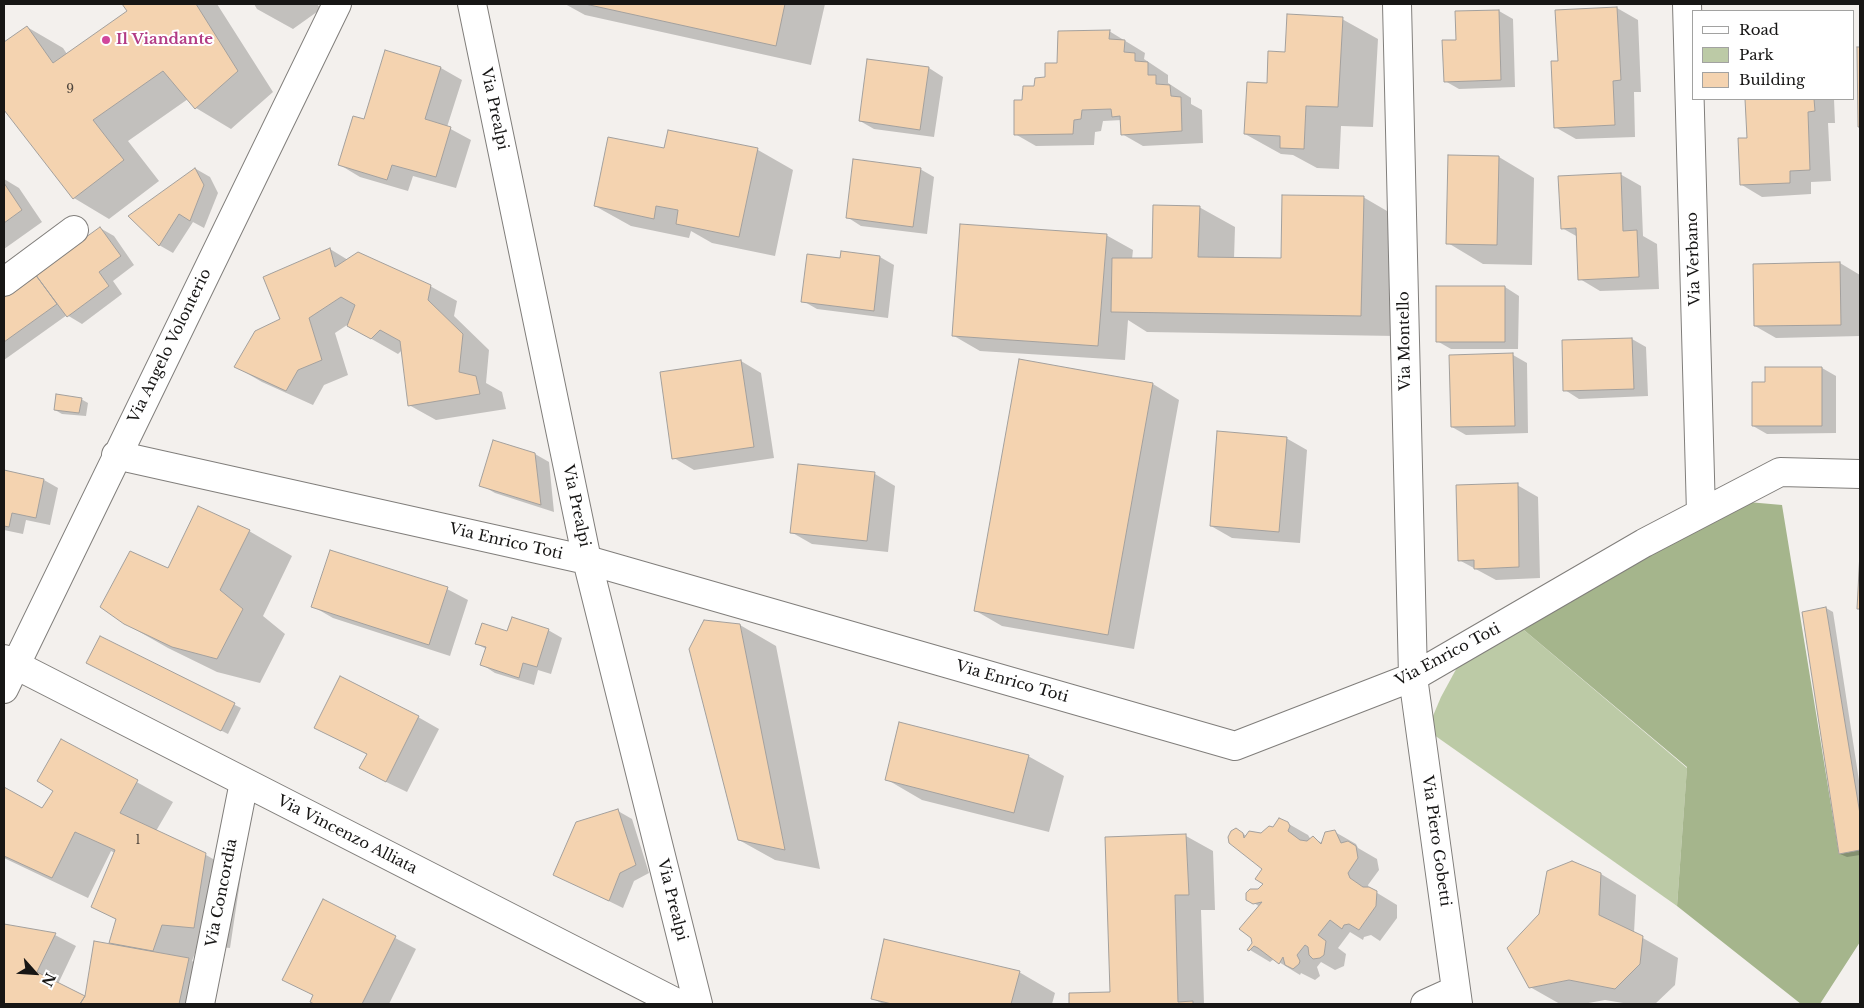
<!DOCTYPE html>
<html>
<head>
<meta charset="utf-8">
<style>
	body { margin:0 }
	#map { position:relative; width:1864px; height:1008px; overflow:hidden; background:#f3f0ed; font-family:"Libre Baskerville",serif }
	canvas { display:block }
	.frame { position:absolute; inset:0; border:5px solid #171615; pointer-events:none }
	.legend { position:absolute; left:1692px; top:10px; width:162px; height:90px; box-sizing:border-box; background:#fff; border:1px solid #a2a2a1; margin:0; padding:6px 9px; list-style:none; font-size:15px; color:#171615 }
	.legend li { display:flex; align-items:center; gap:10px; height:25px }
	.legend b { width:25px; border:1px solid #a2a2a1 }
	.north { position:absolute; left:10px; top:948px; width:50px; height:50px; -webkit-text-stroke:4px #fff; paint-order:stroke; rotate:116deg; font-size:14px; font-weight:700; line-height:20px; text-align:center; color:#171615 }
	.north::after { content:''; display:block; margin:auto; width:18px; height:22px; background:#171615; clip-path:polygon(50% 0,100% 100%,50% 72%,0 100%) }
</style>
</head>
<body>
<div id="map">
<canvas width="1864" height="1008"></canvas>
<div class="frame"></div>
<ul class="legend">
<li><b style="height:6px;background:#fff"></b>Road</li>
<li><b style="height:14px;background:#bccaa6"></b>Park</li>
<li><b style="height:14px;background:#f4d3b0"></b>Building</li>
</ul>
<div class="north">N</div>
</div>
<script>
const ctx = document.querySelector('canvas').getContext('2d');
ctx.lineJoin = 'round';
function paint(path, color) { ctx.fillStyle = color; ctx.fill(path, 'evenodd'); }
const poly = rows => new Path2D(rows.map(r => 'M' + r).join(''));
function stroke(path, color, width, dash) { ctx.strokeStyle = color; ctx.lineWidth = width; ctx.lineCap = dash ? 'butt' : 'round'; ctx.setLineDash(dash || []); ctx.stroke(path); }
function label(font, color, halo, rows, align = 'center') {
  ctx.font = font + ' "Libre Baskerville",serif'; ctx.lineWidth = 4; ctx.setLineDash([]); ctx.textBaseline = 'middle'; ctx.strokeStyle = halo; ctx.fillStyle = color; for (const [text, x, y, turn = 0] of rows) {
    ctx.save(); ctx.translate(x, y); ctx.rotate((+turn || 0) * Math.PI / 180); ctx.textAlign = isNaN(turn) ? turn : align; if (halo) ctx.strokeText(text, 0, 0); ctx.fillText(text, 0, 0); ctx.restore();
  }
}
const green = poly([
	[1518,625,1687,768,1677,906,1427,730,1441,697,1460,662]
]);
const forest = poly([
	[1748,502,1782,505,1839,854,1860,850,1860,942,1820,1004,1801,1004,1677,906,1687,767,1518,625]
]);
const shadow = poly([
	[123,4,217,4,273,92,231,129,196,108,188,99,128,141,159,181,109,219,74,198,4,108,4,44,27,27,63,48,67,54,128,11],
	[254,4,317,4,321,9,293,29,257,9],
	[565,4,825,4,811,65,585,15],
	[1617,8,1638,20,1641,92,1634,92,1635,137,1576,139,1555,127,1559,62],
	[1499,11,1513,19,1515,87,1459,89,1445,81,1457,41],
	[1342,19,1378,39,1373,127,1341,126,1339,169,1317,168,1293,155,1281,154,1245,134,1268,84,1286,53],
	[1109,31,1145,53,1144,59,1168,75,1168,83,1191,98,1191,104,1202,110,1203,143,1143,146,1122,134,1122,120,1103,121,1101,131,1095,132,1094,145,1036,146,1015,134,1023,101,1058,65],
	[1858,48,1860,48,1860,127,1859,126],
	[386,52,441,68,462,80,447,127,471,140,456,188,413,176,408,191,360,177,340,165,365,121],
	[929,68,943,77,934,137,874,129,860,121],
	[1746,99,1834,99,1835,123,1828,123,1831,181,1811,182,1811,194,1762,197,1742,185,1748,139],
	[664,150,758,150,793,170,775,256,712,243,691,231,689,238,631,226,595,206],
	[1499,157,1534,178,1532,265,1483,264,1448,243],
	[196,169,210,177,218,193,204,228,193,222,173,253,159,245],
	[920,169,934,177,927,234,861,226,847,217],
	[1620,174,1641,186,1643,236,1657,244,1659,289,1600,291,1580,279,1578,237,1562,228],
	[4,179,19,188,42,222,4,249],
	[1363,197,1399,218,1396,336,1147,332,1128,320,1125,360,980,351,954,336,1106,235,1133,250,1132,259,1153,260,1199,207,1235,227,1234,259,1282,259],
	[100,228,114,236,134,265,113,281,122,294,82,324,67,315,4,360,4,298],
	[330,249,348,260,430,286,457,301,454,316,489,350,486,383,502,392,506,409,436,420,409,405,403,349,398,354,347,325,335,333,348,375,324,385,313,405,262,382,236,367,281,319],
	[880,257,894,265,888,318,817,309,803,301,841,259],
	[1840,263,1860,275,1860,336,1776,338,1755,326],
	[1505,287,1519,296,1518,349,1451,349,1437,341],
	[1632,339,1646,347,1648,396,1579,399,1565,390],
	[1513,355,1527,363,1528,433,1466,435,1452,427],
	[741,361,761,373,774,458,694,470,674,458],
	[1822,368,1836,376,1836,433,1767,434,1753,426,1766,383],
	[1153,384,1179,400,1134,649,1002,626,976,611],
	[81,399,88,403,86,416,62,414,55,410],
	[1286,438,1307,450,1300,543,1232,538,1211,526],
	[535,454,549,462,554,512,495,493,481,485],
	[4,471,44,480,58,488,50,525,26,520,23,534,4,530],
	[875,474,895,486,888,552,812,544,791,532],
	[1517,485,1538,497,1540,578,1496,580,1459,560],
	[249,531,292,556,263,616,285,634,260,683,217,672,168,648,124,623,168,570],
	[447,589,468,600,450,656,333,618,312,606],
	[1826,608,1833,612,1860,787,1860,855,1847,857,1840,854,1803,613],
	[740,625,776,646,820,869,775,860,739,840],
	[548,630,562,638,551,674,538,670,534,685,495,673,481,664,486,649,477,644,508,632],
	[100,637,241,708,228,734,94,666],
	[418,717,439,729,407,792,382,780,368,755,316,727],
	[62,741,173,802,156,831,206,855,241,875,230,948,198,945,192,961,210,971,202,1004,4,1004,4,925,55,935,76,946,58,984,86,998,116,945,111,943,117,920,93,906,115,853,111,851,88,898,4,858,4,789,43,810,55,790],
	[1028,756,1064,776,1049,832,922,800,886,779],
	[618,811,632,819,649,873,634,881,623,908,555,875],
	[1287,823,1308,835,1311,840,1313,838,1322,843,1335,832,1356,844,1358,848,1377,859,1379,870,1368,885,1369,888,1397,905,1397,918,1380,941,1371,935,1364,937,1363,940,1350,932,1338,948,1346,954,1344,966,1335,970,1321,962,1317,967,1320,976,1315,980,1301,973,1300,975,1274,959,1270,962,1250,950,1254,943,1260,907,1248,899,1265,883,1264,869,1236,830,1247,836,1261,835],
	[1186,836,1213,851,1215,910,1201,910,1204,1004,1071,1004,1070,994,1111,993],
	[1601,874,1636,895,1634,933,1678,958,1675,985,1655,1004,1629,1004,1605,1000,1583,1004,1560,1004,1530,987],
	[323,900,416,949,389,1004,316,1004,311,1002,314,996,284,979],
	[1019,972,1055,993,1052,1004,883,1004,872,998]
]);
const building = poly([
	[122,4,196,4,238,71,195,109,163,71,93,120,124,160,73,199,4,110,4,42,27,26,53,63,127,11,122,4],
	[585,4,785,4,776,46,585,4],
	[1617,7,1621,80,1613,81,1615,125,1554,128,1551,61,1558,61,1555,10,1617,7],
	[1499,10,1501,80,1444,82,1442,40,1456,40,1455,11,1499,10],
	[1287,14,1343,17,1338,107,1306,106,1304,149,1280,148,1280,136,1244,134,1247,82,1267,83,1268,51,1285,52,1287,14],
	[1110,30,1109,39,1125,40,1124,52,1135,53,1135,61,1148,62,1148,75,1156,75,1156,84,1170,85,1171,96,1181,97,1182,131,1121,135,1120,116,1112,117,1111,109,1082,110,1081,119,1074,120,1073,134,1014,135,1014,100,1022,100,1023,86,1034,86,1035,78,1045,77,1045,63,1057,63,1058,31,1110,30],
	[1857,47,1860,47,1860,127,1858,127,1857,47],
	[385,50,441,67,425,119,451,127,436,177,392,165,387,180,338,165,353,116,364,119,385,50],
	[867,59,929,67,920,130,859,121,867,59],
	[1745,99,1814,99,1815,111,1808,112,1810,170,1790,171,1790,183,1740,185,1738,138,1747,138,1745,99],
	[668,130,758,148,739,237,676,224,678,210,656,206,654,219,594,206,608,137,664,148,668,130],
	[1448,155,1499,156,1497,245,1446,244,1448,155],
	[853,159,921,168,913,227,846,218,853,159],
	[195,168,204,185,190,221,179,214,159,246,128,216,195,168],
	[1621,173,1623,231,1637,230,1639,277,1578,280,1576,228,1561,229,1558,176,1621,173],
	[4,183,22,210,4,223,4,183],
	[1282,195,1364,196,1361,316,1111,312,1112,258,1152,258,1153,205,1200,206,1198,257,1281,258,1282,195],
	[960,224,1107,234,1098,346,952,336,960,224],
	[100,227,121,256,99,272,109,286,67,317,35,274,100,227],
	[330,248,335,267,358,252,431,285,428,300,463,334,459,372,476,376,480,394,408,406,400,341,380,330,371,339,347,326,355,305,341,297,309,318,322,360,298,370,286,391,234,367,255,331,280,319,263,277,330,248],
	[841,251,880,256,874,311,801,302,807,254,840,258,841,251],
	[1840,262,1841,325,1754,326,1753,264,1840,262],
	[35,274,57,304,4,342,4,297,35,274],
	[1436,286,1505,286,1505,342,1436,342,1436,286],
	[1632,338,1634,389,1563,391,1562,340,1632,338],
	[1513,353,1515,426,1451,427,1449,355,1513,353],
	[1019,359,1153,383,1108,635,974,611,1019,359],
	[741,360,754,447,672,459,660,372,741,360],
	[1765,367,1822,367,1822,426,1752,426,1752,382,1765,382,1765,367],
	[56,394,82,398,79,413,54,410,56,394],
	[1217,431,1287,437,1279,532,1210,526,1217,431],
	[493,440,535,453,541,505,479,486,493,440],
	[798,464,875,472,867,541,790,533,798,464],
	[4,470,44,479,36,518,12,513,9,527,4,526,4,470],
	[1518,483,1519,567,1474,569,1474,560,1458,561,1456,485,1518,483],
	[198,506,250,530,220,590,243,609,217,659,172,647,124,624,100,607,130,551,168,568,198,506],
	[330,550,448,587,429,645,311,607,330,550],
	[1860,552,1860,609,1857,609,1860,552],
	[1826,607,1860,814,1860,850,1839,854,1802,612,1826,607],
	[512,617,549,629,537,667,523,663,519,678,480,665,486,647,475,644,482,623,507,631,512,617],
	[704,620,740,624,785,850,738,840,689,649,704,620],
	[100,636,235,703,221,731,86,663,100,636],
	[340,676,419,716,386,782,359,768,367,754,314,728,340,676],
	[899,722,1029,755,1014,813,885,780,899,722],
	[61,739,138,780,120,813,206,853,194,928,162,925,153,951,109,943,116,919,91,907,115,850,75,832,52,878,4,856,4,787,42,808,53,791,37,781,61,739],
	[618,809,636,865,620,873,609,901,553,875,576,822,618,809],
	[1279,818,1288,822,1290,826,1288,831,1300,840,1307,841,1313,836,1321,844,1325,832,1335,830,1341,843,1348,841,1356,846,1358,858,1348,873,1350,878,1363,887,1369,887,1377,891,1376,906,1359,930,1349,924,1344,925,1342,929,1330,920,1318,935,1326,941,1324,955,1320,958,1313,959,1309,955,1308,947,1305,945,1297,955,1300,961,1299,964,1293,969,1285,965,1283,957,1279,964,1258,948,1254,946,1249,951,1247,950,1252,943,1251,938,1239,929,1262,902,1253,904,1246,900,1246,893,1250,889,1258,889,1263,884,1255,879,1262,869,1229,843,1228,837,1231,831,1236,828,1243,833,1244,838,1249,831,1261,833,1269,826,1273,827,1279,818],
	[1186,834,1189,895,1175,895,1178,1002,1193,1001,1193,1004,1069,1004,1069,993,1110,992,1105,837,1186,834],
	[1572,861,1601,873,1599,915,1643,936,1640,964,1615,989,1569,980,1529,988,1507,948,1539,914,1547,871,1572,861],
	[323,899,396,936,362,1004,314,1004,310,1002,313,995,282,980,323,899],
	[4,924,56,933,37,972,85,996,80,1004,4,1004,4,924],
	[884,939,1020,971,1011,1004,892,1004,871,999,884,939],
	[94,941,189,958,179,1004,80,1004,85,996,94,941]
]);
const minor = poly([
	[472,4,587,560,698,1004],
	[1397,4,1413,677,1458,1004],
	[1687,4,1701,513],
	[4,282,74,230],
	[116,455,587,560,1235,746,1413,677,1644,543,1780,472,1860,474],
	[4,659,679,1004],
	[4,689,337,4],
	[200,1004,244,782],
	[1425,1004,1456,990]
]);
const markers = [
	[106,40,5,"#d1479c"]
];
const numberNames = [
	["9",70,90],
	["1",138,841]
];
const hotelNames = [
	["Il Viandante",116,40]
];
const streetNames = [
	["Via Prealpi",494,109,78],
	["Via Verbano",1694,259,-92],
	["Via Montello",1405,341,-91],
	["Via Angelo Volonterio",170,346,-64],
	["Via Prealpi",576,506,78],
	["Via Enrico Toti",506,542,13],
	["Via Enrico Toti",1448,655,-28],
	["Via Enrico Toti",1012,682,16],
	["Via Vincenzo Alliata",347,835,27],
	["Via Piero Gobetti",1436,841,82],
	["Via Concordia",222,893,-79],
	["Via Prealpi",672,900,76]
];
paint(green, '#bccaa6');
paint(forest, '#a5b58c');
paint(shadow, '#0003');
paint(building, '#f4d3b0');
stroke(building, '#a3a09d', 1);
stroke(minor, '#807e7b', 30);
stroke(minor, '#fff', 28);
for (const [x, y, r, color] of markers) { const dot = new Path2D(); dot.arc(x, y, r, 0, 2 * Math.PI); ctx.fillStyle = color; ctx.fill(dot); stroke(dot, '#fff', 2); }
label('12px', '#4e453c', null, numberNames);
label('bold 15px', '#b23c85', '#fff', hotelNames, 'left');
label('15px', '#171615', '#fff', streetNames);
</script>
</body>
</html>
